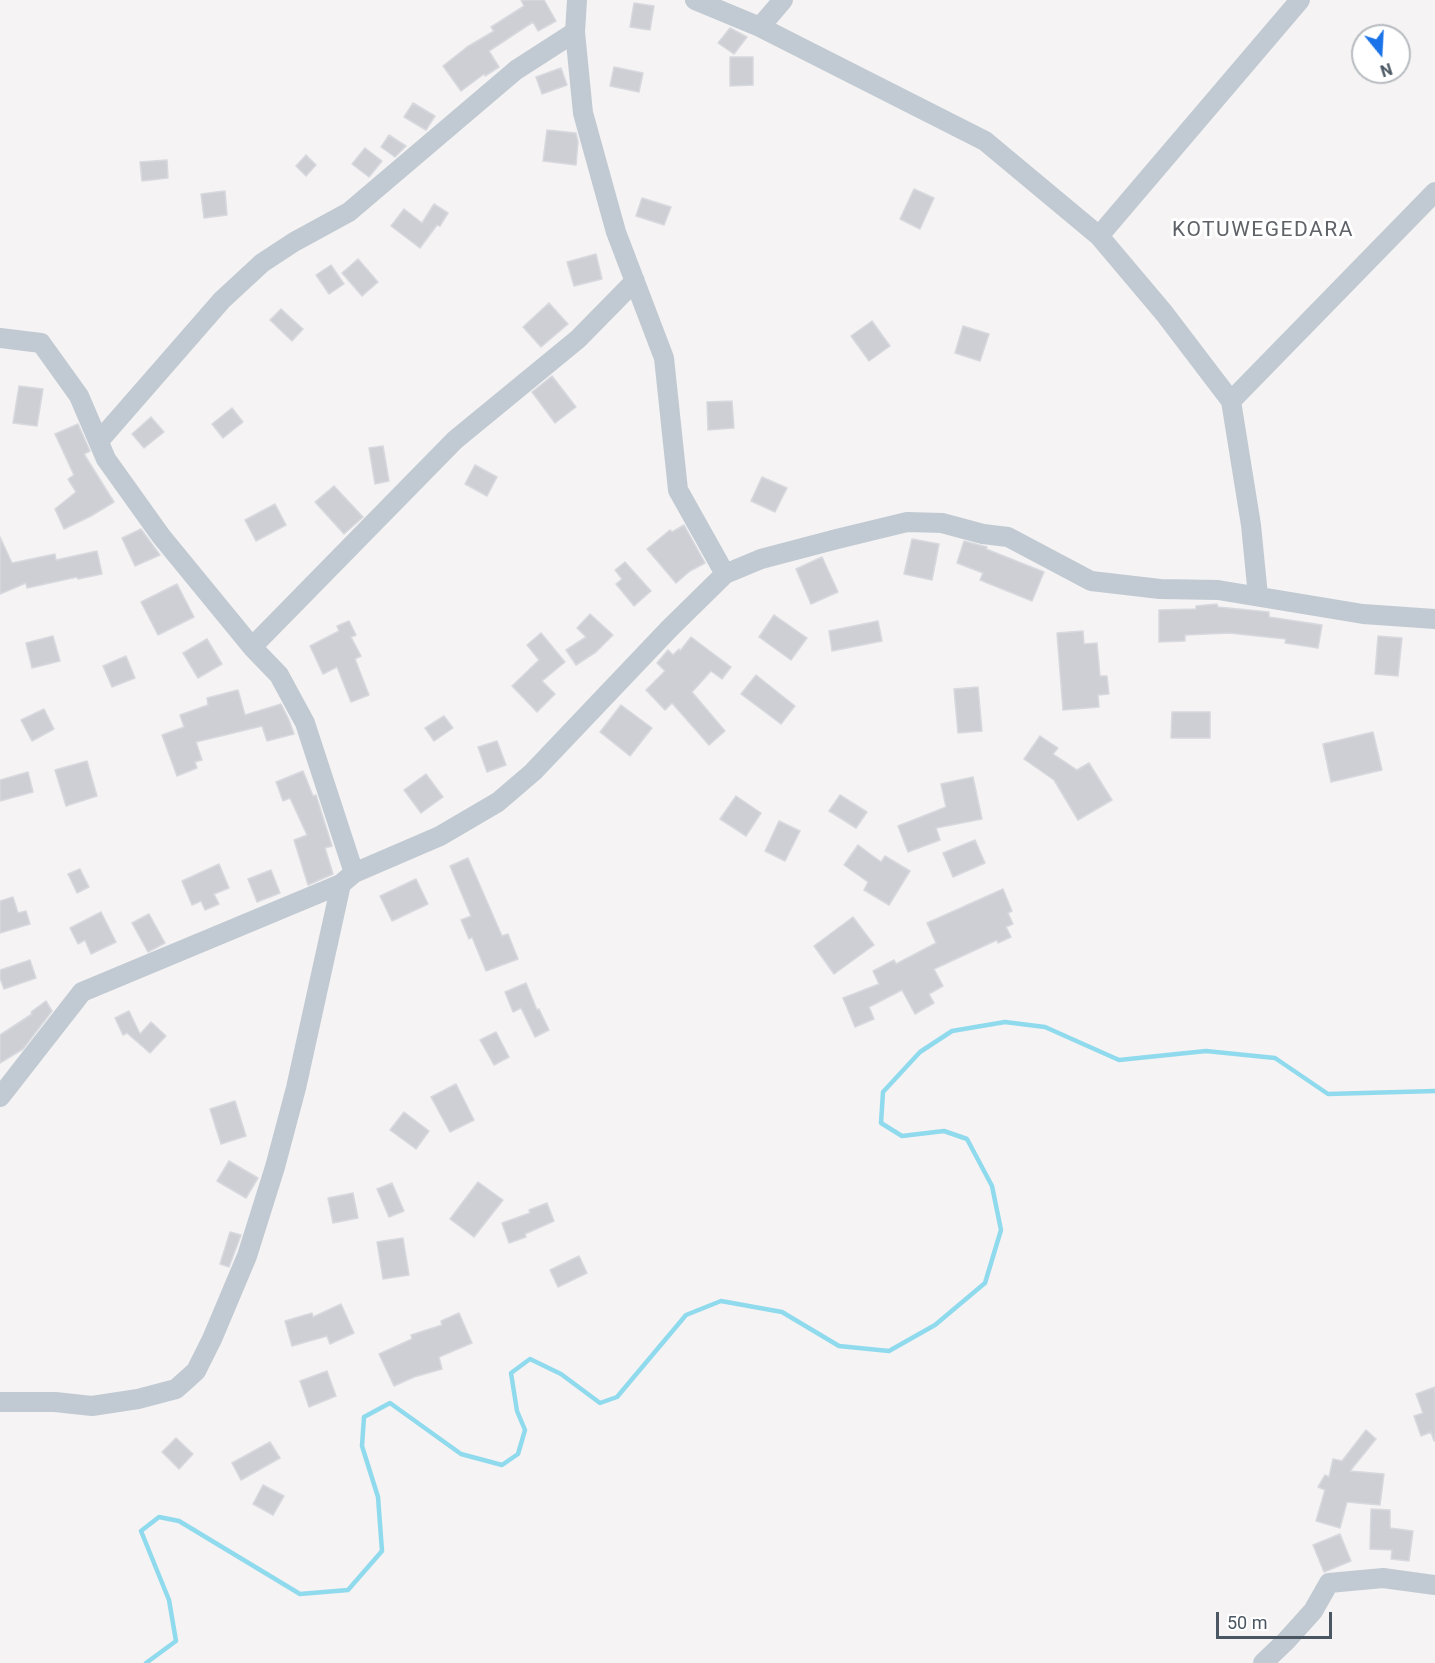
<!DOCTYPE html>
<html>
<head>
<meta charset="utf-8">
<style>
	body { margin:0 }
	#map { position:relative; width:1435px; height:1663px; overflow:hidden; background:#f5f3f3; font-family:Roboto,sans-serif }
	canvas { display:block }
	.north { position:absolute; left:1351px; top:24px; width:60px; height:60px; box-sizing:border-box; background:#fff; border:2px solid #b7bbc0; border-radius:50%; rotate:162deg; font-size:16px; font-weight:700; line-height:24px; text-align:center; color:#4a5661 }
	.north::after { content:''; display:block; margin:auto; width:21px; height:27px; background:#1a73e8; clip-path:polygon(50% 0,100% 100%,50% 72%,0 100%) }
	.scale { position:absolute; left:1216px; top:1612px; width:116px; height:27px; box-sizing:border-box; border:3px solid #4a5661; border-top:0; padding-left:8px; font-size:18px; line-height:21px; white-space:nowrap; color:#4a5661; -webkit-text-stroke:4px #fff; paint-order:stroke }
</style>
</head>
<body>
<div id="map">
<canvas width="1435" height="1663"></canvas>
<div class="north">N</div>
<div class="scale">50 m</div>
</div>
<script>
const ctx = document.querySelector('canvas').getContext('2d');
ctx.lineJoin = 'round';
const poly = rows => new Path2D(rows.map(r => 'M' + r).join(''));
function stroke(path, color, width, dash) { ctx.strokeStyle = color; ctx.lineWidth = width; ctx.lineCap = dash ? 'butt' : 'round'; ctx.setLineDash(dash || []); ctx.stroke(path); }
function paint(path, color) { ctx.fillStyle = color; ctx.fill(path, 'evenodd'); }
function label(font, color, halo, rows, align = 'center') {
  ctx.font = font + ' Roboto,sans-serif'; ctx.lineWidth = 6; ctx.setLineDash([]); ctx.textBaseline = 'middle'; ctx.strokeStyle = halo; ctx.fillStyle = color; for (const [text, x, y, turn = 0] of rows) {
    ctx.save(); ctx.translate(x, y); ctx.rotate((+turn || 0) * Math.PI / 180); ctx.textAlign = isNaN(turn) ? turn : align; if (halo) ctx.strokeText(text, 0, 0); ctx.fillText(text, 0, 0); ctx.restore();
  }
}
const stream = poly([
	[146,1663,176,1641,169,1600,141,1531,159,1517,179,1521,300,1594,348,1590,382,1551,378,1497,362,1446,364,1417,390,1403,461,1454,502,1465,518,1454,525,1430,517,1411,511,1373,530,1359,561,1374,600,1403,617,1397,686,1315,721,1301,782,1312,839,1346,889,1351,935,1325,985,1283,1001,1230,992,1186,967,1139,944,1131,902,1136,881,1123,883,1092,920,1052,952,1031,1005,1022,1045,1027,1119,1060,1206,1051,1275,1058,1328,1094,1435,1091]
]);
const building = poly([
	[521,0,544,0,556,21,538,31,533,22,489,51,499,67,485,76,484,74,461,91,443,66,467,47,494,31,491,27,524,6,521,0],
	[634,3,654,6,650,30,630,27,634,3],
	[730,28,747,37,734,54,718,43,730,28],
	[730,57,753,57,753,85,730,86,730,57],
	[614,67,643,73,639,92,610,86,614,67],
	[561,68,567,85,542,94,536,77,561,68],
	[413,103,435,116,426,130,404,117,413,103],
	[547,130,576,133,578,142,576,165,543,161,547,130],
	[389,135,406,146,395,157,381,147,389,135],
	[365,148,382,161,369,177,352,164,365,148],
	[306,155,316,165,306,176,296,166,306,155],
	[167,160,168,178,142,181,140,162,167,160],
	[914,189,934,198,920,229,900,219,914,189],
	[225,191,227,215,204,218,201,194,225,191],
	[642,198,671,207,664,225,636,216,642,198],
	[434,204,448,213,440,226,437,225,420,248,391,226,404,209,422,223,434,204],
	[596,254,602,279,574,286,567,262,596,254],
	[358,259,378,282,362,296,342,273,358,259],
	[331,265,344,284,329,294,316,275,331,265],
	[549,303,568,324,541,347,523,327,549,303],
	[281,309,303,329,292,341,270,320,281,309],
	[872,321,890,346,869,361,851,336,872,321],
	[963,326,989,334,980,361,955,353,963,326],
	[552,376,576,407,555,423,532,392,552,376],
	[19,386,43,389,37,426,13,423,19,386],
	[732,401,734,428,708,430,707,402,732,401],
	[232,408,243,422,223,438,212,424,232,408],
	[151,417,164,432,144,448,132,434,151,417],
	[78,424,90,451,84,454,114,502,91,516,64,529,55,509,76,492,68,479,74,475,55,434,78,424],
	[383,446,389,481,375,484,369,448,383,446],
	[475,465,497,477,487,496,465,484,475,465],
	[762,477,787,488,775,512,751,501,762,477],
	[334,486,363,517,344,534,315,502,334,486],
	[275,504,286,525,256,541,245,520,275,504],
	[684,525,705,563,690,571,676,583,647,549,670,530,672,532,684,525],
	[141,529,160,555,135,566,122,538,141,529],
	[0,537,12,563,55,554,56,560,97,551,102,574,78,579,77,577,27,588,26,583,0,594,0,537],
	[912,539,939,544,932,580,904,574,912,539],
	[964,541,987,547,986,549,1044,572,1032,601,980,580,983,573,957,563,964,541],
	[822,557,838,592,811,604,796,569,822,557],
	[625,562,651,591,634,606,616,584,622,579,615,570,625,562],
	[177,584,194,617,158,635,141,602,177,584],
	[1217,604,1218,607,1269,612,1269,617,1322,625,1318,648,1285,643,1286,639,1229,633,1185,635,1185,641,1159,642,1159,610,1196,609,1196,606,1217,604],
	[590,614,613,635,596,652,576,665,566,650,586,637,577,628,590,614],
	[774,615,807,638,791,660,759,637,774,615],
	[349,621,356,635,351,637,361,656,355,659,369,695,351,702,337,667,323,674,310,646,339,631,337,626,349,621],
	[878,621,882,641,832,651,829,631,878,621],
	[1083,631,1084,644,1097,643,1100,676,1107,676,1109,694,1098,695,1099,707,1063,710,1057,633,1083,631],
	[541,633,565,662,542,681,555,694,537,712,512,686,539,660,527,645,541,633],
	[53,636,60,661,32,668,26,643,53,636],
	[1378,636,1402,638,1398,676,1375,674,1378,636],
	[691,637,731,667,722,679,711,671,692,692,725,731,709,745,672,703,665,710,646,690,665,671,657,663,668,650,673,655,679,649,680,651,691,637],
	[207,639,222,664,198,678,183,653,207,639],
	[126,656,135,678,112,687,103,666,126,656],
	[756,675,795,706,781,724,741,694,756,675],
	[978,687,982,731,958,733,954,689,978,687],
	[238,690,245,715,281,704,289,720,294,734,267,741,262,726,196,742,202,760,195,762,197,768,177,776,162,735,184,727,180,715,208,705,207,698,238,690],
	[621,705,652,728,630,756,600,732,621,705],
	[44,709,54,729,32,741,21,720,44,709],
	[1172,712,1210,712,1210,738,1171,738,1172,712],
	[444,716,453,728,434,741,425,728,444,716],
	[1373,732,1382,770,1331,782,1323,744,1373,732],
	[1040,736,1058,748,1053,754,1077,770,1089,763,1112,800,1078,820,1054,780,1024,759,1040,736],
	[497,741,506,765,487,772,478,747,497,741],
	[87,761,97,796,66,806,55,770,87,761],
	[303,771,313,796,316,795,332,846,325,848,333,874,308,885,294,840,307,835,290,798,283,801,276,782,303,771],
	[28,772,33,792,0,801,0,780,28,772],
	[426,774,443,797,421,813,404,790,426,774],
	[973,777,982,819,936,828,940,840,908,852,898,826,946,807,941,784,973,777],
	[840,795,867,812,856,828,829,811,840,795],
	[736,796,761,813,746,836,720,819,736,796],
	[779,821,800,831,785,861,765,851,779,821],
	[975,840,985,863,953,877,943,853,975,840],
	[858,845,881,862,885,856,910,871,889,905,864,890,868,882,844,865,858,845],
	[468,858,502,936,508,934,518,959,486,971,472,937,469,939,461,920,471,916,450,866,468,858],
	[219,864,229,888,214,894,219,904,205,910,201,901,192,905,182,881,219,864],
	[80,869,89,887,77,893,68,874,80,869],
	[271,870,280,893,257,902,248,879,271,870],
	[416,879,428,904,392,921,380,896,416,879],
	[1003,889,1012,911,1008,913,1013,924,1006,927,1011,937,998,943,997,940,934,969,943,986,929,994,934,1003,915,1014,902,990,869,1007,874,1019,855,1027,843,998,879,984,873,971,894,960,896,964,936,943,927,923,1003,889],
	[13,897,18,913,26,911,30,924,0,933,0,901,13,897],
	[101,912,116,942,91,954,85,940,78,944,70,928,101,912],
	[149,914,165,943,148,952,132,923,149,914],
	[853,917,874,945,834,974,814,946,853,917],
	[30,960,36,978,4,989,0,978,0,970,30,960],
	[526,983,537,1010,539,1009,549,1030,535,1037,521,1008,513,1012,505,992,526,983],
	[46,1001,52,1011,23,1049,0,1063,0,1035,32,1014,31,1012,46,1001],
	[129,1011,140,1034,151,1022,166,1036,150,1053,127,1033,123,1035,115,1018,129,1011],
	[496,1032,509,1057,494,1065,480,1040,496,1032],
	[456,1084,474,1120,450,1132,431,1097,456,1084],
	[235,1101,246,1136,221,1144,210,1109,235,1101],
	[404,1112,429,1131,416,1149,390,1130,404,1112],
	[229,1161,258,1178,246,1198,217,1181,229,1161],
	[478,1182,503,1200,474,1237,450,1219,478,1182],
	[392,1183,404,1211,389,1217,377,1189,392,1183],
	[353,1193,358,1218,333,1223,328,1198,353,1193],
	[547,1203,554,1221,525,1234,526,1237,509,1243,502,1223,530,1213,529,1210,547,1203],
	[230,1232,241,1235,229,1267,220,1264,230,1232],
	[403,1238,409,1275,383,1279,377,1242,403,1238],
	[579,1256,587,1273,558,1287,550,1270,579,1256],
	[341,1304,354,1333,330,1344,327,1336,292,1346,285,1321,312,1313,313,1317,341,1304],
	[459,1313,472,1343,439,1357,442,1369,414,1377,394,1386,379,1354,412,1339,411,1335,442,1325,441,1321,459,1313],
	[327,1371,336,1396,309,1407,300,1381,327,1371],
	[1435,1387,1435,1440,1434,1441,1431,1432,1421,1436,1414,1416,1423,1413,1416,1394,1435,1387],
	[1366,1430,1376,1439,1350,1471,1384,1474,1380,1505,1347,1502,1340,1528,1316,1521,1325,1490,1318,1487,1325,1475,1329,1477,1333,1459,1342,1461,1366,1430],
	[176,1438,193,1454,179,1469,162,1452,176,1438],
	[270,1442,280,1458,241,1480,232,1463,270,1442],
	[263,1485,284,1496,273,1515,253,1504,263,1485],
	[1371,1509,1390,1510,1390,1528,1413,1531,1409,1561,1391,1559,1392,1550,1370,1549,1371,1509],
	[1340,1534,1351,1561,1324,1572,1313,1545,1340,1534]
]);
const minor = poly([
	[577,0,575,32,583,113,616,232,664,358,678,490,725,574],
	[695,0,760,27,985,141,1099,236,1164,313,1231,401],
	[760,27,783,0],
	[1099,236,1300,0],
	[0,338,41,343,79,396,106,459,161,536,252,647,279,675,305,723,354,873],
	[99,441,222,300,262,263,294,242,349,212,516,70,575,32],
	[1258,596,1251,525,1231,401,1435,192],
	[252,647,455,440,578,339,635,281],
	[0,1097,82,992,341,884],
	[0,1402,55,1402,92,1406,138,1399,176,1389,196,1371,212,1339,247,1256,275,1167,296,1088,341,884,354,873,440,836,498,802,533,772,669,629,725,574,761,559,837,539,907,522,942,523,983,534,1008,537,1091,581,1160,589,1218,590,1363,614,1435,619],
	[1263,1663,1286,1641,1313,1611,1329,1583,1383,1578,1435,1585]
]);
const quarterNames = [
	["KOTUWEGEDARA",1263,231]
];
stroke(stream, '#90daee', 4.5);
paint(building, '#cdcfd5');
stroke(building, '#d7d9de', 1.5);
stroke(minor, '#c1cad2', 20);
ctx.letterSpacing = '1.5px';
label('21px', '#5f6368', '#fff', quarterNames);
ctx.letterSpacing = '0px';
</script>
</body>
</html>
